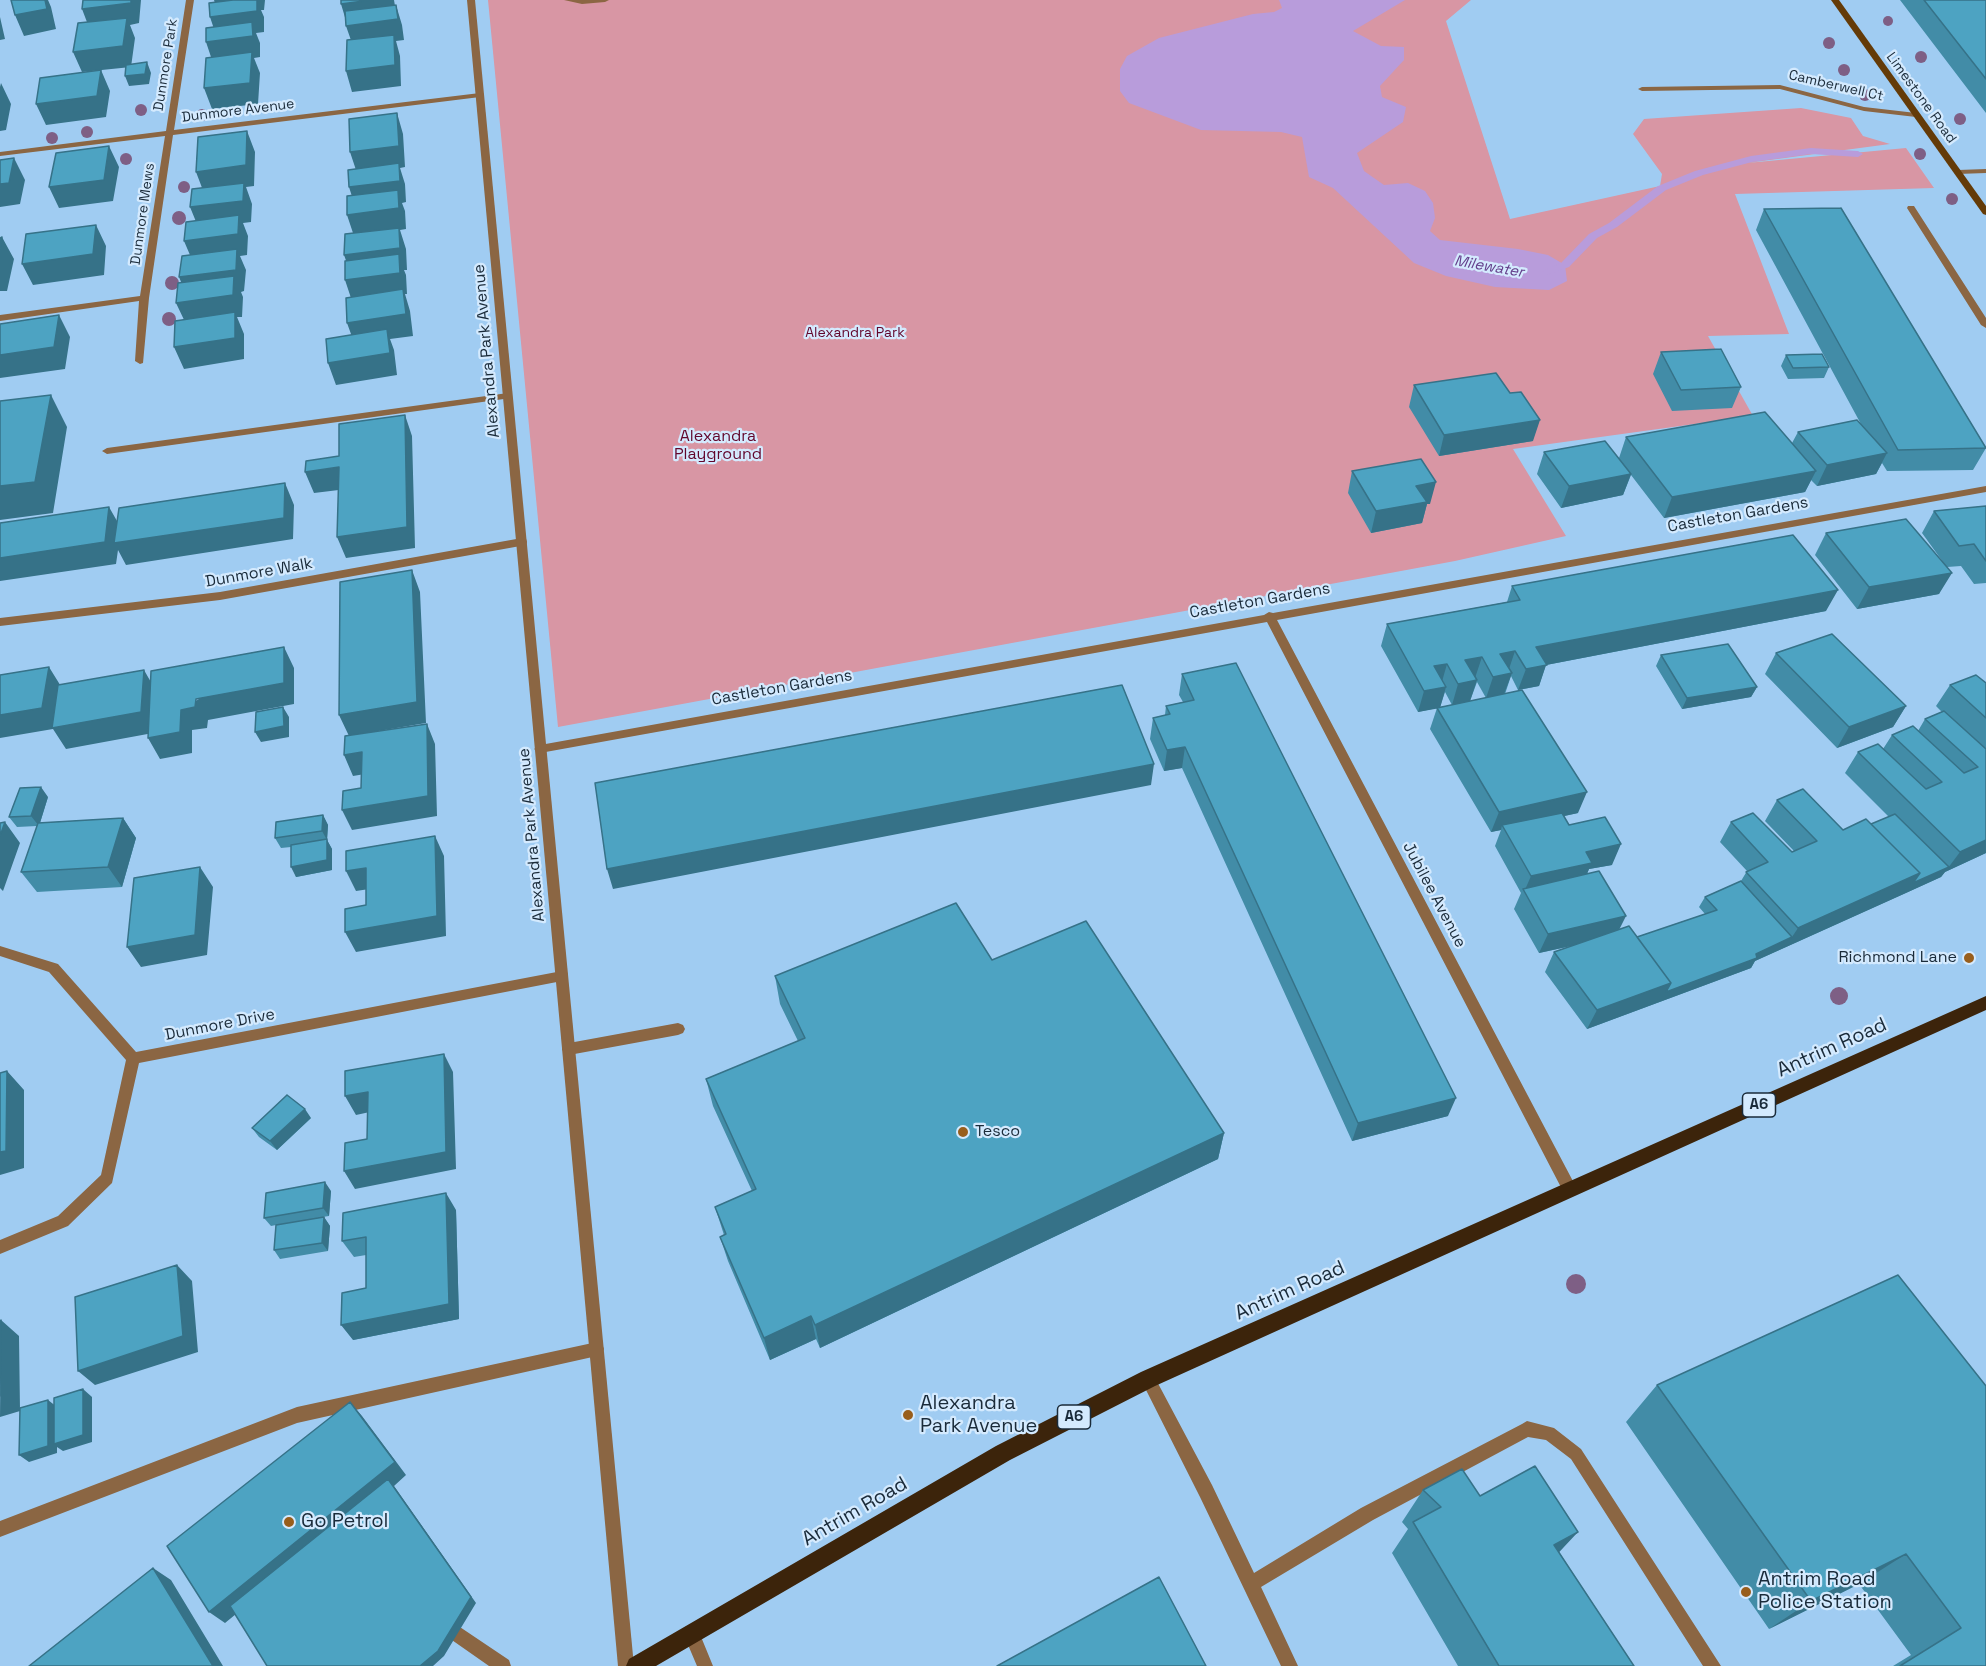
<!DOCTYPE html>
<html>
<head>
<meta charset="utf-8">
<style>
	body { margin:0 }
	canvas { display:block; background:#a0ccf2 }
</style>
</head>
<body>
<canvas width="1986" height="1666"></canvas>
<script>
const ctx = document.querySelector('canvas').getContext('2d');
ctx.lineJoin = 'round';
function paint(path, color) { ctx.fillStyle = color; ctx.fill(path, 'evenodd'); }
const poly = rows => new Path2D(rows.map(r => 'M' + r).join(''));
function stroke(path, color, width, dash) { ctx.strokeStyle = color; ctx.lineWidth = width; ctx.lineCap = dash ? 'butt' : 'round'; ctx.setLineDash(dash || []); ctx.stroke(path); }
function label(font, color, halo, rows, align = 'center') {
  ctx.font = font + ' "Space Grotesk",sans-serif'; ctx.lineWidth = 4.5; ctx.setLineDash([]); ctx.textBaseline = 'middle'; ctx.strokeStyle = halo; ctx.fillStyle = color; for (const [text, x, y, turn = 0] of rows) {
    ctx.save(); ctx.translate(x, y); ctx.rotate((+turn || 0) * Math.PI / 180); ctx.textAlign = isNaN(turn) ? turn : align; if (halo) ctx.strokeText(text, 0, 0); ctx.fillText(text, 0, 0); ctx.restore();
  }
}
const green = poly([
	[488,0,1471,0,1446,21,1510,219,1660,186,1662,174,1633,134,1644,119,1801,108,1851,118,1863,136,1890,144,1747,163,1906,148,1934,188,1735,194,1789,334,1708,336,1753,416,1513,449,1566,536,1455,561,558,727]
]);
const water = poly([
	[1279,0,1405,0,1353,31,1381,46,1404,47,1404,60,1380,86,1382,97,1406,107,1403,122,1357,153,1364,171,1384,185,1408,183,1425,191,1433,203,1435,218,1430,231,1440,240,1518,249,1548,255,1565,265,1567,281,1549,290,1495,287,1446,276,1414,263,1333,188,1309,177,1302,137,1281,132,1201,130,1129,103,1120,91,1120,69,1127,56,1159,38,1253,14,1274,12,1282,8]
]);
const stream = poly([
	[1811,148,1858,151,1863,154,1858,157,1811,154,1752,162,1703,175,1666,190,1617,227,1597,238,1569,267,1547,275,1541,272,1561,263,1589,234,1609,223,1658,186,1695,171,1751,156,1811,148]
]);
const service = poly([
	[564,0,609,0,605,2,582,4,564,0],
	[1780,85,1864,107,1916,113,1920,115,1916,117,1864,111,1780,89,1642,91,1638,89,1642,87,1780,85],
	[508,393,511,394,511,398,107,454,102,451,107,448,508,393],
	[678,1023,683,1025,685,1029,683,1033,678,1035,569,1055,564,1053,562,1049,564,1045,569,1043,678,1023],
	[597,1342,602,1344,604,1349,602,1354,597,1356,297,1423,0,1537,0,1521,297,1407,597,1342],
	[1148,1372,1153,1374,1212,1485,1254,1573,1361,1508,1522,1424,1527,1421,1554,1428,1581,1449,1721,1666,1703,1666,1571,1459,1546,1440,1528,1437,1373,1520,1261,1587,1298,1666,1281,1666,1200,1497,1143,1384,1140,1379,1143,1374,1148,1372],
	[445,1617,509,1660,511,1666,489,1666,439,1631,437,1625,439,1619,445,1617]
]);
const minor = poly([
	[186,0,194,0,174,130,480,93,484,95,480,97,173,135,149,298,143,363,140,364,135,361,139,301,0,321,0,315,140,296,165,136,0,156,0,152,166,131,186,0],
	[1986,169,1986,173,1958,174,1954,172,1958,170,1986,169],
	[1908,206,1914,206,1986,318,1986,328,1981,325,1907,208,1908,206],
	[1986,486,1986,492,1277,620,1575,1185,1577,1190,1575,1195,1570,1196,1565,1195,1267,622,540,753,534,749,540,745,1264,615,1269,612,1273,613,1986,486],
	[522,538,526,539,527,542,526,545,220,600,0,626,0,618,220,592,522,538],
	[0,946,58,964,136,1052,562,971,567,972,568,976,567,980,562,981,139,1063,112,1183,68,1226,0,1254,0,1240,58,1216,101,1175,126,1060,49,972,0,956,0,946],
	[691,1625,697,1627,713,1666,697,1666,683,1633,685,1627,691,1625]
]);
const tertiary = poly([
	[467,0,475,0,634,1666,618,1666,467,0]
]);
const secondary = poly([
	[1831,0,1839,0,1986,206,1986,215,1983,214,1831,0]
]);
const primary = poly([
	[1986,996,1986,1010,1155,1386,1010,1460,656,1666,626,1666,629,1659,996,1446,1141,1372,1986,996]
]);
const trees = [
	[1888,21,5],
	[1829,43,6],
	[1921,57,6],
	[1844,70,6],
	[1865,95,6],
	[141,110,6],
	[202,115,6],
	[1960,119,6],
	[87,132,6],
	[52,138,6],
	[1920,154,6],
	[126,159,6],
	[184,187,6],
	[1952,199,6],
	[179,218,7],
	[172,283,7],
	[169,319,7],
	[1839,996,9],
	[1576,1284,10]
];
const wall = poly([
	[1900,0,1986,0,1986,113],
	[1764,209,1986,448,1973,470,1887,471,1882,463,1876,474,1817,486,1811,480,1805,492,1664,518,1631,475,1623,495,1561,508,1537,474,1544,452,1619,458,1626,437,1792,443,1798,432,1862,426,1756,230],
	[1661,352,1741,387,1732,408,1672,411,1653,374],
	[1786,355,1829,367,1824,378,1788,379,1781,366],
	[1414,385,1533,441,1439,456,1409,407],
	[1352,471,1430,504,1427,504,1422,523,1371,533,1348,493],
	[1986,506,1986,583,1974,584,1961,566,1947,567,1939,594,1857,609,1815,555,1826,533,1943,562,1922,533,1934,511],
	[1512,586,1826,611,1546,665,1539,686,1518,690,1511,676,1505,694,1578,813,1564,816,1569,825,1612,865,1589,869,1587,874,1619,930,1637,937,1705,914,1699,907,1705,897,1741,881,1747,871,1720,842,1731,822,1792,852,1794,851,1765,821,1777,800,1843,830,1871,824,1889,817,1845,773,1858,752,1883,749,1892,735,1918,731,1925,719,1942,712,1936,706,1950,685,1986,683,1986,853,1945,872,1941,877,1755,961,1751,968,1587,1029,1545,972,1554,952,1576,945,1539,953,1514,909,1521,893,1495,846,1501,830,1491,832,1430,729,1437,708,1418,712,1381,646,1387,624,1507,602],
	[1477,682,1486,698,1470,701],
	[1445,692,1452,705,1440,707],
	[1776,653,1906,706,1893,727,1837,748,1765,674],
	[1661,655,1757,687,1751,697,1682,709,1656,666],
	[1182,674,1448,1116,1352,1141,1182,768,1164,771,1150,739,1153,718,1165,715,1166,706,1183,702,1179,695],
	[48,797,40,823,123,818,136,838,122,887,37,892,21,872,37,826,17,827,9,817],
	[323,815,328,825,327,840,332,849,332,870,296,877,291,847,281,848,275,838],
	[992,960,1224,1133,1218,1159,820,1348,816,1339,770,1360,728,1261,720,1237,724,1235,715,1207,752,1191,713,1106,706,1079,798,1041,780,1004,775,976],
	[311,1118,277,1150,259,1137,252,1128],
	[331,1191,329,1216,316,1218,324,1217,330,1226,328,1251,280,1259,274,1250,276,1225,271,1226,264,1218],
	[456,1210,459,1319,353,1340,366,1288,366,1255,354,1257,342,1241],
	[1657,1385,1986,1386,1986,1666,1893,1666,1911,1655,1859,1584,1769,1629,1626,1422],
	[1423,1490,1480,1496,1559,1552,1634,1666,1458,1666,1392,1553,1408,1529,1402,1522]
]);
const shadedWall = poly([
	[45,0,48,0,51,7,56,29,24,36,15,15],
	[131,0,141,0,139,23,130,25,135,38,131,67,82,72,73,52,90,30,82,9],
	[214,0,265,0,264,10,261,10,264,17,264,32,256,33,260,43,260,57,254,58,260,73,258,104,212,109,204,88,213,63,206,42,217,38,210,17,219,15],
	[345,0,394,0,397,18,347,24,341,4],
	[396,5,402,25,404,40,396,41,400,56,401,86,352,92,346,71,353,46,346,26],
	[0,17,5,39,0,40],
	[147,62,151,73,149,84,129,86,125,76],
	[101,70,110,91,106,117,46,125,36,104],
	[1,83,11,104,6,130,0,131,0,87],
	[397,113,403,134,405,167,400,168,405,184,406,202,402,203,405,211,406,229,400,230,406,249,407,270,404,270,406,275,407,294,405,294,410,311,413,336,390,339,394,350,397,375,336,385,328,363,355,345,347,323,352,301,345,280,352,277,344,255,354,236,347,215,356,209,349,187,357,173,350,152],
	[247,131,255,152,254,186,246,187,252,204,251,222,243,223,248,236,247,255,240,256,246,270,244,291,241,292,243,297,242,317,237,317,244,334,244,359,184,369,174,347,186,324,176,303,188,299,179,277,193,262,184,241,199,229,190,207,204,193,196,172],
	[109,146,119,167,113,201,59,208,49,187],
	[14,158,25,180,20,204,0,207,0,184],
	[96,225,106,246,104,275,33,285,22,264],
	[2,237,14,259,7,291,0,291,0,249],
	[59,315,70,337,65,369,0,378,0,355],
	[51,395,67,427,53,513,0,520,0,486],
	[405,415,412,436,415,548,346,558,337,537],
	[1540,420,1533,441,1439,456,1444,435],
	[1887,453,1876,474,1817,486,1827,465],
	[339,467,347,489,314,493,305,472],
	[1816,471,1805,492,1664,518,1672,497],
	[1631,474,1623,495,1561,508,1569,486],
	[1436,482,1430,504,1427,504,1422,523,1371,533,1376,511,1416,486],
	[285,483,294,505,293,539,126,565,118,550,116,564,0,581,0,558,109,507,121,528],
	[412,570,420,592,426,723,349,736,339,715],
	[1952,573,1939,594,1857,609,1869,587],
	[1838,590,1826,611,1546,665,1539,686,1518,690,1526,669,1536,647],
	[284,647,294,668,294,704,208,720,207,728,192,730,192,753,160,759,148,738,181,710],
	[1515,651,1508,672,1500,654],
	[1482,657,1475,678,1465,660],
	[1447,664,1441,685,1434,666],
	[49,667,62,688,144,670,156,691,153,733,66,749,53,729,0,738,0,715],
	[1512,673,1504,694,1486,698,1493,677],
	[1477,680,1470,701,1452,705,1458,684],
	[1446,687,1440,708,1418,712,1424,691],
	[1757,687,1751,697,1682,709,1687,698],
	[1906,706,1893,727,1837,748,1849,727],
	[283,707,289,717,289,737,261,742,255,732],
	[427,724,435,744,437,816,352,830,342,810],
	[1185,747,1182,768,1164,771,1167,750],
	[362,752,371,773,353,776,344,755],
	[1154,764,1151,785,613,889,607,869],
	[41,787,48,797,39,826,31,816],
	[1587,792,1578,813,1505,829,1502,825,1501,830,1491,832,1499,812],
	[323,815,328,825,327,840,332,849,332,870,296,877,291,867,327,840,322,831],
	[123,818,136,838,122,887,108,867],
	[5,822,20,843,3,891,0,888,0,836],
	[435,836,444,856,446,936,356,952,345,932],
	[1986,840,1986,853,1945,872,1960,852],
	[1621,844,1612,865,1589,869,1583,883,1524,892,1531,876,1586,852],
	[200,867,213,887,207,955,141,967,127,947],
	[1949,867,1941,877,1906,893,1913,883],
	[366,868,376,888,356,891,346,871],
	[1920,873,1906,893,1755,961,1751,968,1587,1029,1597,1010,1792,937,1798,928],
	[1626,916,1616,936,1539,953,1548,934],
	[444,1054,453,1072,456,1169,355,1189,344,1171],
	[7,1071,24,1090,24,1168,0,1175,0,1152],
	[368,1092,379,1110,356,1115,345,1096],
	[1456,1098,1448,1116,1352,1141,1358,1123],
	[305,1109,311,1118,277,1150,270,1141],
	[1224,1133,1218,1159,820,1348,815,1325],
	[325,1182,331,1191,329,1216,323,1208],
	[446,1193,456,1210,459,1319,353,1340,341,1325],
	[324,1217,330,1226,328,1251,322,1243],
	[177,1265,192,1281,198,1352,95,1385,78,1371],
	[811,1316,816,1339,770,1360,764,1338],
	[1,1320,19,1336,20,1411,0,1417],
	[83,1389,92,1397,92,1442,63,1451,57,1447,57,1453,29,1462,19,1455,48,1400,57,1407],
	[350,1402,362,1416,406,1475,394,1486,476,1603,444,1656,433,1666,420,1666,393,1486,225,1623,209,1612],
	[1578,1532,1549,1563,1554,1545],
	[1906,1554,1859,1584,1769,1629,1811,1601],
	[153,1568,171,1580,223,1666,213,1666]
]);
const building = poly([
	[11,0,45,0,47,9,15,15,11,0],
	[83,0,131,0,131,3,82,9,83,0],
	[233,0,257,0,257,11,210,17,209,3,233,0],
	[341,0,371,0,341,4,341,0],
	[1924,0,1986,0,1986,79,1924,0],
	[396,5,398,19,346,26,345,11,396,5],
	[127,18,123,46,73,52,78,23,127,18],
	[252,22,253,36,206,42,206,28,252,22],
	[394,35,395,65,346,71,347,40,394,35],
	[252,52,250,83,204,88,206,58,252,52],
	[147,62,145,74,125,76,126,65,147,62],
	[101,70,97,96,36,104,40,78,101,70],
	[397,113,399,146,350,152,349,119,397,113],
	[247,131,246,165,196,172,198,137,247,131],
	[109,146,104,180,49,187,56,153,109,146],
	[14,158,9,183,0,184,0,160,14,158],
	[399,163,400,181,349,187,348,170,399,163],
	[244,183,243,201,190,207,192,189,244,183],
	[398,190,399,208,347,215,347,196,398,190],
	[1841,208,1986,448,1898,450,1764,209,1841,208],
	[239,215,238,234,184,241,186,222,239,215],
	[96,225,93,254,22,264,26,234,96,225],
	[399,228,400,248,344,255,345,234,399,228],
	[2,237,0,249,0,238,2,237],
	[237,249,236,270,179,277,182,256,237,249],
	[399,254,400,273,345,280,345,261,399,254],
	[234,276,233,295,176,303,178,283,234,276],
	[403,289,406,314,347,323,346,298,403,289],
	[235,312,235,338,174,347,175,321,235,312],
	[59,315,54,347,0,355,0,324,59,315],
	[387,329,390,353,328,363,326,339,387,329],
	[1721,349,1741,387,1681,390,1661,352,1721,349],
	[1822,354,1829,367,1793,368,1786,355,1822,354],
	[1496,373,1510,393,1521,392,1540,420,1444,435,1414,385,1496,373],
	[51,395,35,482,0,486,0,401,51,395],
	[1765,412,1816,471,1672,497,1626,437,1765,412],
	[405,415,407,527,337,537,339,467,305,472,306,461,339,456,339,424,405,415],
	[1857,420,1887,453,1827,465,1798,432,1857,420],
	[1605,441,1631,474,1569,486,1544,452,1605,441],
	[1421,459,1436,482,1416,486,1427,502,1376,511,1352,471,1421,459],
	[285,483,284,518,114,543,119,508,285,483],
	[1986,506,1986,561,1974,544,1959,546,1934,511,1986,506],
	[109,507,105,542,0,558,0,523,109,507],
	[1906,519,1952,573,1869,587,1826,533,1906,519],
	[1793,535,1838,590,1536,647,1547,665,1526,669,1515,651,1500,654,1512,673,1493,677,1482,657,1465,660,1477,680,1458,684,1447,664,1434,666,1446,687,1424,691,1387,624,1520,600,1512,586,1793,535],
	[412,570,417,702,339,715,340,582,412,570],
	[1832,634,1906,706,1849,727,1776,653,1832,634],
	[1728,644,1757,687,1687,698,1661,655,1728,644],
	[284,647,284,683,196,699,195,707,181,710,180,732,148,738,151,671,284,647],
	[1236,663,1456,1098,1358,1123,1185,747,1167,750,1153,718,1170,714,1166,706,1194,700,1182,674,1236,663],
	[49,667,42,708,0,715,0,675,49,667],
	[144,670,141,712,52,728,58,685,144,670],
	[1976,675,1986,683,1986,718,1950,685,1976,675],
	[1122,685,1154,764,607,869,595,783,1122,685],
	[1522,690,1587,792,1499,812,1437,708,1522,690],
	[283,707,284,726,255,732,256,712,283,707],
	[1944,711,1986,749,1986,840,1960,852,1858,752,1878,744,1926,789,1942,782,1892,735,1913,726,1964,773,1978,767,1925,719,1944,711],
	[427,724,428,796,342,810,343,791,361,788,362,752,344,755,345,736,427,724],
	[41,787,31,816,9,817,20,788,41,787],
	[1803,789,1843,830,1866,819,1920,873,1798,928,1746,872,1768,862,1731,822,1753,813,1792,852,1817,841,1777,800,1803,789],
	[1562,813,1569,825,1605,817,1621,844,1586,852,1592,863,1531,876,1502,825,1562,813],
	[1895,814,1949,867,1913,883,1920,873,1871,824,1895,814],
	[323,815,322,831,275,838,276,822,323,815],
	[123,818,108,867,21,872,38,823,123,818],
	[5,822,0,836,0,823,5,822],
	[435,836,437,916,345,932,345,909,366,905,366,868,346,871,346,851,435,836],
	[327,839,327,860,291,867,291,845,327,839],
	[200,867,195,935,127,947,134,878,200,867],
	[1599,871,1626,916,1548,934,1523,889,1599,871],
	[1741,881,1792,937,1756,954,1757,958,1666,992,1671,983,1637,937,1717,910,1705,897,1741,881],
	[956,903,992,960,1086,921,1224,1133,815,1325,811,1316,764,1338,720,1237,726,1234,715,1207,756,1189,706,1079,805,1038,775,976,956,903],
	[1629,926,1671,983,1597,1010,1554,952,1629,926],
	[444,1054,446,1152,344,1171,345,1143,367,1139,368,1092,345,1096,345,1071,444,1054],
	[7,1071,6,1151,0,1152,0,1073,7,1071],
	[287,1095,305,1109,270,1141,252,1128,287,1095],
	[325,1182,323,1208,264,1218,266,1193,325,1182],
	[446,1193,449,1304,341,1325,342,1293,366,1288,366,1237,342,1241,343,1213,446,1193],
	[324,1217,322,1243,274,1250,276,1225,324,1217],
	[177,1265,183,1336,78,1371,75,1297,177,1265],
	[1898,1275,1986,1386,1986,1666,1900,1666,1961,1628,1906,1554,1811,1601,1657,1385,1898,1275],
	[1,1320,0,1396,0,1321,1,1320],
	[83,1389,83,1435,54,1444,54,1398,83,1389],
	[48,1400,48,1446,19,1455,20,1408,48,1400],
	[350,1402,395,1462,209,1612,167,1546,350,1402],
	[1535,1466,1578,1532,1554,1545,1634,1666,1499,1666,1413,1522,1441,1507,1423,1490,1462,1469,1480,1496,1535,1466],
	[388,1479,471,1597,438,1651,420,1666,267,1666,230,1606,388,1479],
	[153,1568,213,1666,29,1666,153,1568],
	[1159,1577,1206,1666,997,1666,1159,1577]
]);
const markers = [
	[1969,958,6,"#985e1c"],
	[963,1132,6,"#985e1c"],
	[908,1415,6,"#985e1c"],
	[289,1522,6,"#985e1c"],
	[1746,1592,6,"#985e1c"]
];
const farStreetnames = [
	["Dunmore Park",166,65,-81],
	["Camberwell Ct",1836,86,13],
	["Limestone Road",1921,98,54],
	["Dunmore Avenue",238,111,-7],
	["Dunmore Mews",143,214,-82]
];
const farParknames = [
	["Alexandra Park",855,333]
];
const farWaternames = [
	["Milewater",1489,267,10]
];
const shields = [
	[1759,1105,33],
	[1074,1417,33]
];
const shieldNames = [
	["A6",1759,1105],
	["A6",1074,1417]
];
const streetNames = [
	["Alexandra Park Avenue",487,351,-95],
	["Castleton Gardens",1738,515,-10],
	["Dunmore Walk",259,573,-10],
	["Castleton Gardens",1260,601,-10],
	["Castleton Gardens",782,688,-10],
	["Alexandra Park Avenue",532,835,-95],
	["Jubilee Avenue",1434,895,62],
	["Dunmore Drive",220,1025,-11]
];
const parkNames = [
	["Alexandra",718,437],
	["Playground",718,455]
];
const poiNames = [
	["Richmond Lane",1957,958],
	["Tesco",975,1132,"left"]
];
const nearStreetnames = [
	["Antrim Road",1832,1048,-24],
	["Antrim Road",1290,1291,-24],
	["Antrim Road",855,1512,-30]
];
const nearPoinames = [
	["Alexandra",920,1404],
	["Park Avenue",920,1427],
	["Go Petrol",301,1522],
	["Antrim Road",1758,1580],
	["Police Station",1758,1603]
];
paint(green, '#d896a4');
paint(water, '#b89cdb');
paint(stream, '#b89cdb');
paint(service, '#8b6643');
paint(minor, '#8b6643');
paint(tertiary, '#8b6643');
paint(secondary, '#643b08');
paint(primary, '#3c240b');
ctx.fillStyle = '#7e5f85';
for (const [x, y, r] of trees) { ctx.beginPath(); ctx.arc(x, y, r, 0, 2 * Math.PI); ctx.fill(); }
paint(wall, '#428ca7');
paint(shadedWall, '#367288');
paint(building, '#4da3c2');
stroke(building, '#367288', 1.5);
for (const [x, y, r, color] of markers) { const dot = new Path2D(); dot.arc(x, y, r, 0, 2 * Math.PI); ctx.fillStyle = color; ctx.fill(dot); stroke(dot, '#d4eafe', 2); }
label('14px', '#1a2b3a', '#d4eafe', farStreetnames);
label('14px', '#62062c', '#d4eafe', farParknames);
label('italic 15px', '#65408c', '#d4eafe', farWaternames);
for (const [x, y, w] of shields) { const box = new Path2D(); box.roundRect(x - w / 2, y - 12, w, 24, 4.5); ctx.fillStyle = '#d4eafe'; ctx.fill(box); stroke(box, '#1a2b3a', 1.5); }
label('bold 15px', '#1a2b3a', null, shieldNames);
label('16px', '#1a2b3a', '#d4eafe', streetNames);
label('16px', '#62062c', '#d4eafe', parkNames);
label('16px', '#1a2b3a', '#d4eafe', poiNames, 'right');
label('20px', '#1a2b3a', '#d4eafe', nearStreetnames);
label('20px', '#1a2b3a', '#d4eafe', nearPoinames, 'left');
</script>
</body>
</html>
